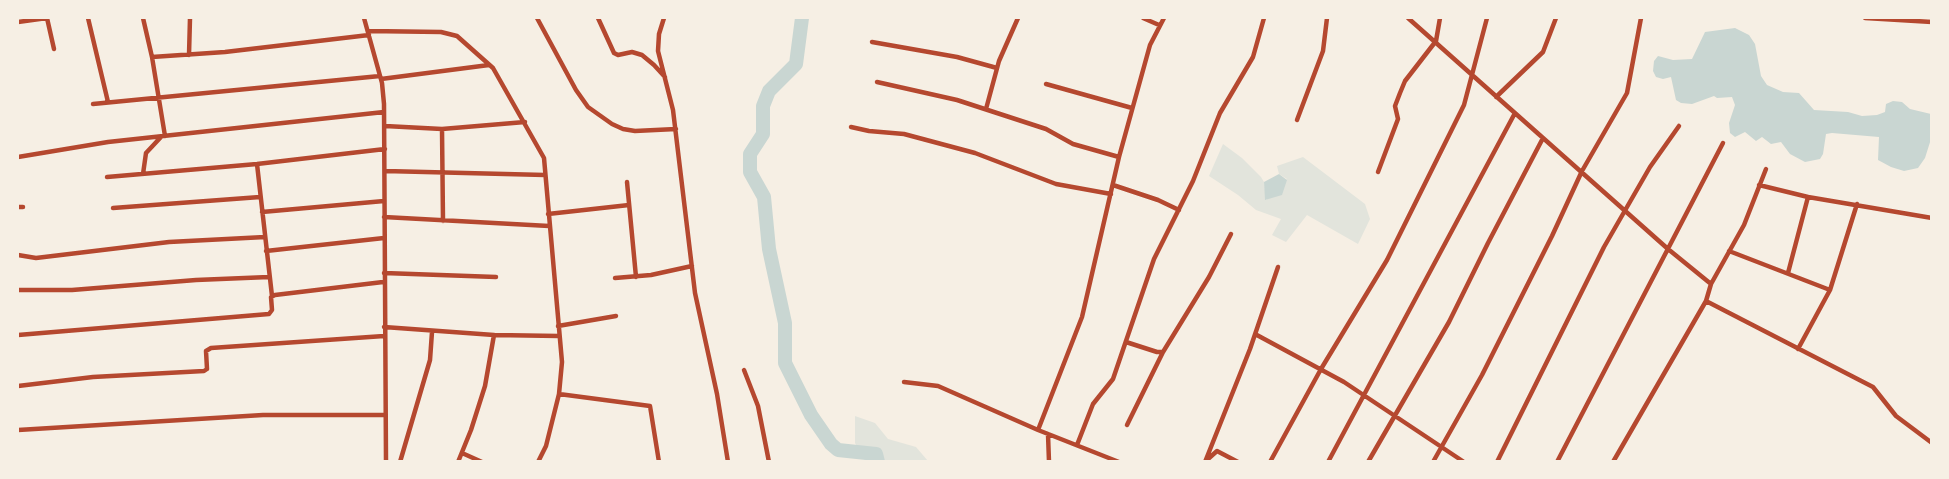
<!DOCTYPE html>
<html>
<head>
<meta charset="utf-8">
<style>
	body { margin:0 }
	#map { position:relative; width:1949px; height:479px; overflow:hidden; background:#f6efe4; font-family:Figtree,sans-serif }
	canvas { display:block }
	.frame { position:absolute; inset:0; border:19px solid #f6efe4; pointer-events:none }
</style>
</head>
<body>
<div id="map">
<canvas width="1949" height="479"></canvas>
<div class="frame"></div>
</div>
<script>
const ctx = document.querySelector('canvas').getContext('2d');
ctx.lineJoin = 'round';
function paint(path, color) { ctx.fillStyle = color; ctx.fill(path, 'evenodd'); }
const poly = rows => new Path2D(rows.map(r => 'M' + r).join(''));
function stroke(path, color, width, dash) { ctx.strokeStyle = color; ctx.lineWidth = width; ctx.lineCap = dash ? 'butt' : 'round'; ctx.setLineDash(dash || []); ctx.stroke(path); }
const green = poly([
	[1223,144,1242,158,1261,177,1264,182,1266,200,1287,179,1279,174,1277,166,1303,157,1365,204,1370,219,1358,244,1307,215,1286,242,1272,235,1281,219,1256,210,1238,195,1209,176],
	[855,416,875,423,888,439,916,447,928,461,865,461,855,443]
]);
const water = poly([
	[1735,28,1749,35,1755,44,1761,76,1767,85,1783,92,1799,93,1814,110,1848,112,1862,116,1877,115,1885,112,1886,104,1893,101,1902,102,1910,109,1931,114,1931,139,1925,158,1918,168,1904,171,1891,167,1878,160,1879,137,1832,133,1826,134,1823,154,1820,159,1805,162,1790,154,1781,142,1771,144,1762,137,1756,141,1745,132,1735,137,1730,133,1729,123,1735,105,1732,97,1717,98,1714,96,1692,104,1681,103,1676,100,1671,77,1663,79,1656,77,1653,71,1654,61,1658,56,1673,60,1692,59,1705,32],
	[1279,174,1287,180,1282,195,1265,200,1264,182]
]);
const river = poly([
	[802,18,796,64,769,91,763,106,763,134,750,154,750,172,764,197,769,249,785,323,785,363,811,415,831,444,838,450,876,454,878,462]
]);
const minor = poly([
	[47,18,54,49],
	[88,18,108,102],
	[143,18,152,57,165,136],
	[364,18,382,83,384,104,386,462],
	[537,18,576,90,588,107,612,124,623,129,635,131,676,129],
	[598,18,614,53,618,55,632,52,642,55,654,65,665,77],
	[664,18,659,34,658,51,673,110,695,293,717,394,728,462],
	[1143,18,1159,25],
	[1408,18,1668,249,1711,284],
	[1865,18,1932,22],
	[18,22,47,18],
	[368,31,441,32,457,36,493,68,544,158,562,362,559,394,546,446,538,462],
	[872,42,957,57,997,68],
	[189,55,190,18],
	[152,57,225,52,369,35],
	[381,79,489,65],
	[877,82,957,100,1046,129,1073,144,1119,157],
	[1046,84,1132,108],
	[1496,97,1543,52,1556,18],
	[93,104,380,76],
	[986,109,999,61,1018,18],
	[1297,120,1323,51,1327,18],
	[385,126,442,129,525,122],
	[851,127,869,131,904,134,975,153,1056,184,1111,194],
	[442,129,443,221],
	[18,157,108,142,384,112],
	[257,164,272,296],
	[385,171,545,175],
	[1378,172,1398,119,1395,106,1400,93,1405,81,1436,41,1440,18],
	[143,174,146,153,161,137],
	[107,177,257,164,385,149],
	[627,182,636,277],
	[1113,185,1158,200,1179,210],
	[1759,185,1808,197,1932,218],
	[18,207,23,207],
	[113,208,260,197],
	[262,212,384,201],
	[548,214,629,205],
	[384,217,549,226],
	[266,251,384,238],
	[1729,251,1830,290],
	[18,255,36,258,169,242,265,237],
	[384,273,496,277],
	[1788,273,1808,197],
	[615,278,651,275,692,266],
	[18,290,72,290,196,280,269,277],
	[1706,301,1873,387,1896,416,1932,443],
	[558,326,616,316],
	[384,327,494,335,559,336],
	[1255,334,1344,382,1464,462],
	[18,335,269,314,272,310,271,297,275,295,383,282],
	[1126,342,1157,352,1163,352,1209,277,1231,234],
	[1798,349,1830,290,1857,204],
	[744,370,758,406,769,462],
	[904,382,938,386,1038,430,1119,462],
	[18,386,93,377,204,371,207,369,206,351,211,348,384,336],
	[559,394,650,406,659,462],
	[1127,425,1163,352],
	[18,430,263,415,385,415],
	[1038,430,1082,317,1119,157,1150,45,1164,18],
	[1048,434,1049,462],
	[1077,445,1093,404,1113,379,1154,259,1193,181,1220,113,1253,57,1264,18],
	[462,453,482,462],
	[1208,459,1217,451,1238,462],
	[400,462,430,360,432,332],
	[458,462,471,430,485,386,494,335],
	[1205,462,1250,349,1278,267],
	[1270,462,1321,369,1387,260,1464,105,1487,18],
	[1328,462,1515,113],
	[1368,462,1449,322,1488,243,1543,138],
	[1433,462,1482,375,1552,236,1582,171,1627,93,1641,18],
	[1497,462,1604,247,1650,167,1679,126],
	[1557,462,1723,143],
	[1613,462,1706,301,1711,284,1744,225,1766,169]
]);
paint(green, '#e2e4dc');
paint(water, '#c9d6d2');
stroke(river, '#c9d6d2', 14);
stroke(minor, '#b5482f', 4.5);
</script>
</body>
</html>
